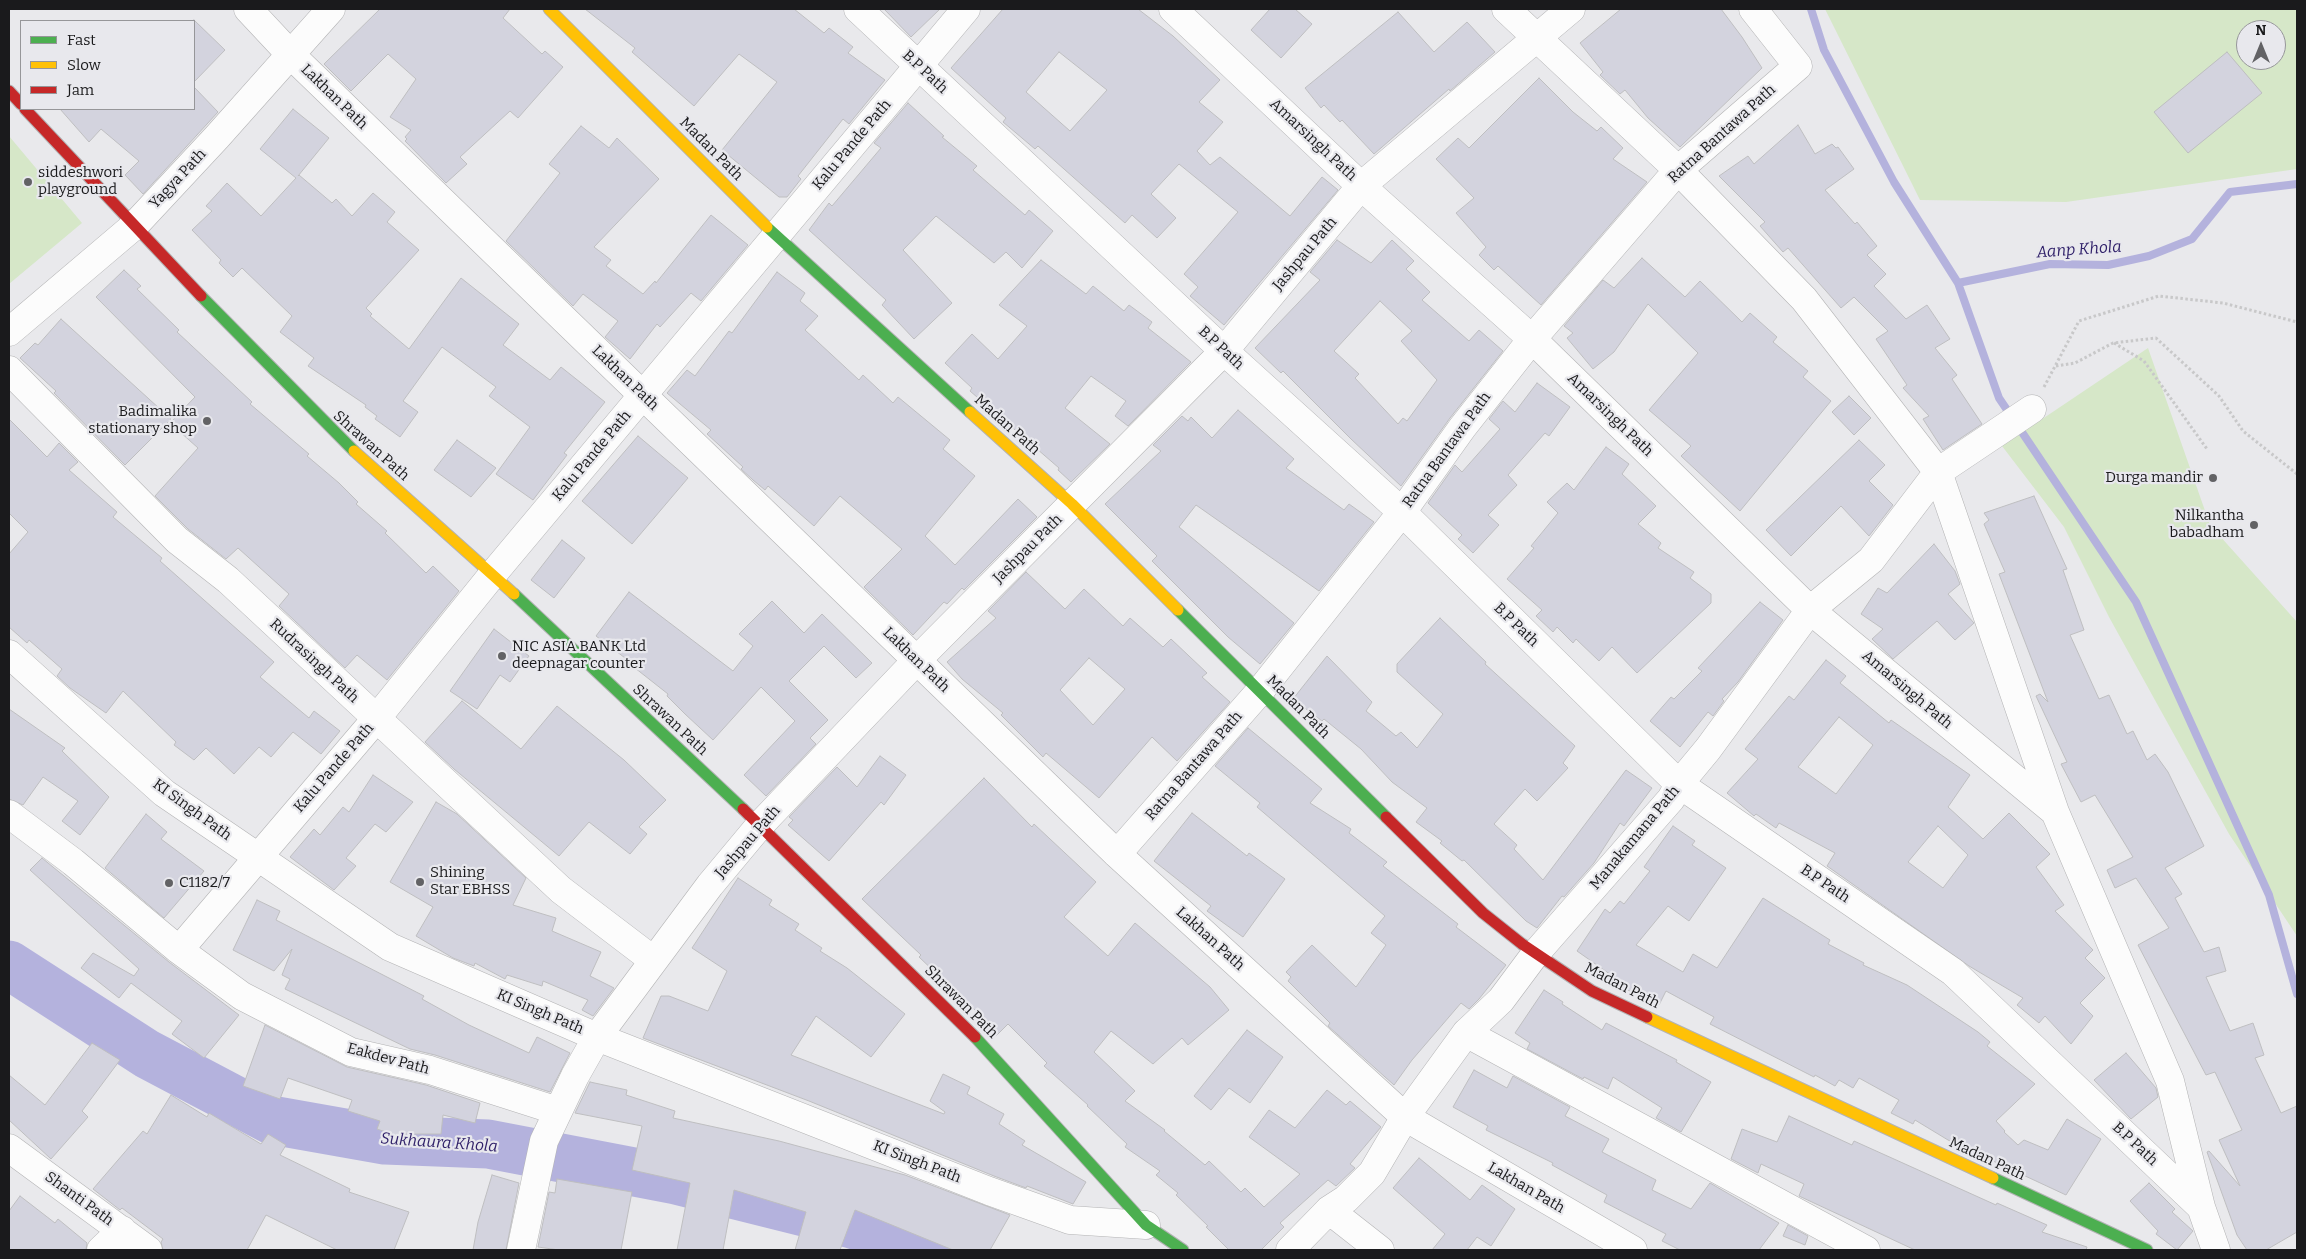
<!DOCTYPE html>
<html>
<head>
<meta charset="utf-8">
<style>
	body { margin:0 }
	#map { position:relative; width:2306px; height:1259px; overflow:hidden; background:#e9e9ec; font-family:Bitter,serif }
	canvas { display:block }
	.frame { position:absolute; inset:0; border:10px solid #1a1a1c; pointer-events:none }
	.legend { position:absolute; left:20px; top:20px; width:175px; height:90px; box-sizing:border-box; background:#e8e8ed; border:1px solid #969699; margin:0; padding:6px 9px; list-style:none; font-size:15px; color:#1a1a1c }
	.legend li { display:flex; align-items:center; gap:10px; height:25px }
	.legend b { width:25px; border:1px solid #969699 }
	.north { position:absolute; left:2236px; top:20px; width:50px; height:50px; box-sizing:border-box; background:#e8e8ed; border:1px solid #969699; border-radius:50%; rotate:0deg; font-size:14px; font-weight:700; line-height:20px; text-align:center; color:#1a1a1c }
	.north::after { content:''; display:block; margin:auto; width:18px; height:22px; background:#626265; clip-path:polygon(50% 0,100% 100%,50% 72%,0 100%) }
</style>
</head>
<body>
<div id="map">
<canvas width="2306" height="1259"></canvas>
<div class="frame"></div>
<ul class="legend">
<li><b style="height:6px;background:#4caf50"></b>Fast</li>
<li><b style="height:6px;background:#ffc107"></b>Slow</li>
<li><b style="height:6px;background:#c62828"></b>Jam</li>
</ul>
<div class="north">N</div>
</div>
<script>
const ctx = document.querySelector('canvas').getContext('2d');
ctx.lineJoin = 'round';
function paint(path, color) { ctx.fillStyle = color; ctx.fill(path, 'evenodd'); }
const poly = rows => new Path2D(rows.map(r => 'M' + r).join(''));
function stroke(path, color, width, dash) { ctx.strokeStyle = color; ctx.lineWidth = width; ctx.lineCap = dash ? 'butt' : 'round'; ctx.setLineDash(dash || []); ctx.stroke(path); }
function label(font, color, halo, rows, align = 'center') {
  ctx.font = font + ' Bitter,serif'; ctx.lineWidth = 4.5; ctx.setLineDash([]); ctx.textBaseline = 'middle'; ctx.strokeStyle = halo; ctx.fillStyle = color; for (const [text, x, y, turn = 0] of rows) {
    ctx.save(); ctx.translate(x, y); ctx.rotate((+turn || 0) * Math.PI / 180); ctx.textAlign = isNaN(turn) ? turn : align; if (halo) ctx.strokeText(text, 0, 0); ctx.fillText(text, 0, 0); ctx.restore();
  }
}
const green = poly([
	[1825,9,2297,9,2297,169,2066,202,1920,200],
	[2246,30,2276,30,2276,60,2246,60],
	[9,136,82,223,9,284],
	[2148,348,2210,525,2297,622,2297,936,2229,834,2109,617,2064,527,2002,446]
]);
const stream = poly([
	[1811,9,1824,50,1894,182,1958,283,1999,398,2136,602,2269,895,2297,994],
	[1958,283,2050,264,2108,265,2149,256,2192,239,2230,192,2297,184]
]);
const river = poly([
	[9,965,147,1054,272,1120,385,1140,488,1144,676,1180,852,1224,930,1250]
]);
const building = poly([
	[380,9,510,9,503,18,542,54,545,51,563,67,518,118,510,111,460,157,467,164,446,183,405,141,407,139,405,137,411,130,390,117,416,79,388,54,351,91,324,64,380,9],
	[585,9,794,9,824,33,829,28,853,47,848,53,885,80,849,124,843,119,798,176,801,179,787,197,779,197,722,150,777,82,739,54,694,106,632,52,635,48,585,9],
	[884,9,940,9,911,37,884,9],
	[1003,9,1138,9,1173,36,1220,80,1199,102,1223,122,1197,151,1210,165,1220,157,1290,216,1322,177,1338,190,1224,325,1190,296,1198,287,1184,274,1238,212,1179,164,1151,194,1176,218,1157,238,1132,215,1125,223,1038,146,1035,149,1003,122,1006,118,951,68,1003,9],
	[1059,52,1107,90,1070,131,1026,92,1059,52],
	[1270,9,1295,9,1312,24,1281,58,1251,30,1270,9],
	[1621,9,1721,9,1742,37,1762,68,1680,147,1648,118,1625,90,1620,94,1600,75,1603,72,1580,43,1621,9],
	[1398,12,1434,52,1467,22,1495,52,1450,91,1449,89,1374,154,1342,120,1340,122,1324,105,1321,108,1305,88,1398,12],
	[194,20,225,50,194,82,194,20],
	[2227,52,2262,93,2188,153,2154,112,2227,52],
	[1539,78,1573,112,1597,131,1601,127,1623,148,1613,159,1647,182,1541,305,1498,266,1494,270,1479,255,1486,247,1456,213,1474,198,1436,159,1458,138,1469,148,1539,78],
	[194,87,218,112,143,194,125,175,139,161,101,129,89,142,60,109,194,109,194,87],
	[908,103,944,136,942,137,977,166,973,170,1025,215,1029,210,1053,231,1022,268,1006,252,994,263,936,216,903,250,952,303,914,339,882,305,886,300,809,230,829,203,832,206,881,148,874,143,908,103],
	[293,109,329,138,298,176,299,175,332,203,336,199,352,216,373,193,395,212,387,222,419,250,366,308,372,314,370,316,409,349,461,278,519,324,503,345,550,380,561,367,605,402,564,453,567,455,533,500,496,474,530,427,489,396,496,387,442,347,403,401,418,412,400,437,375,419,377,416,365,407,366,405,308,366,314,358,280,332,292,316,242,268,233,277,219,263,221,260,192,230,212,211,206,206,227,183,261,216,296,178,260,149,293,109],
	[1798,125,1815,154,1832,144,1836,148,1838,147,1854,169,1825,190,1855,224,1857,222,1877,246,1867,255,1886,274,1874,286,1906,319,1927,305,1950,339,1935,348,1957,375,1952,379,1982,424,1943,450,1923,419,1929,416,1903,388,1907,385,1876,339,1888,331,1854,297,1841,308,1788,248,1783,252,1760,226,1765,222,1719,176,1748,156,1754,164,1798,125],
	[581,126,609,148,617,138,659,179,594,247,611,260,606,266,643,294,655,281,656,283,711,215,748,245,701,301,691,293,660,327,657,324,630,359,605,337,618,321,583,294,573,306,506,241,560,173,549,164,581,126],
	[1337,240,1371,263,1392,240,1414,261,1406,269,1430,292,1422,300,1469,341,1479,330,1503,351,1450,418,1401,486,1351,439,1283,371,1281,373,1255,348,1320,280,1310,272,1337,240],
	[1380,301,1412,331,1401,341,1437,380,1407,421,1403,418,1398,424,1355,378,1359,374,1334,351,1380,301],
	[1642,258,1685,297,1700,281,1742,322,1750,313,1777,337,1773,342,1808,371,1803,377,1831,401,1740,511,1681,456,1691,446,1649,410,1698,353,1648,304,1614,352,1593,369,1567,338,1573,333,1564,326,1603,280,1614,288,1642,258],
	[1041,260,1086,294,1093,286,1124,311,1129,305,1152,322,1148,328,1191,362,1128,426,1115,416,1126,401,1091,376,1065,408,1110,444,1071,482,1058,470,1059,468,970,391,972,388,945,363,972,334,998,359,1027,326,999,305,1041,260],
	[124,270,141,286,137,289,179,330,177,332,252,402,250,404,309,454,307,456,339,483,358,502,356,504,387,531,385,533,426,573,433,566,459,591,387,680,357,655,345,668,279,606,289,594,238,548,226,559,188,529,155,496,198,448,170,423,195,397,96,297,124,270],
	[777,272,805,293,800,301,818,316,805,330,859,380,863,375,893,403,898,397,950,440,943,449,975,476,925,536,955,565,1018,499,1037,517,964,590,962,588,947,604,944,602,913,635,864,587,902,549,840,496,814,526,768,486,765,490,753,480,741,469,743,467,707,434,711,430,667,393,687,370,695,376,729,331,732,333,777,272],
	[61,319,171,419,125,465,54,393,56,391,20,358,35,343,38,345,61,319],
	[1537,383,1570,407,1549,436,1545,433,1508,475,1517,485,1488,515,1499,525,1473,553,1458,539,1462,535,1428,503,1455,465,1462,472,1500,429,1489,419,1503,401,1515,412,1537,383],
	[1849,396,1871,418,1854,435,1832,412,1849,396],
	[1238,410,1294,459,1286,468,1344,510,1349,504,1374,522,1319,591,1196,505,1179,527,1294,623,1260,664,1228,637,1152,561,1157,556,1105,504,1161,451,1153,445,1182,416,1188,421,1191,417,1212,438,1238,410],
	[9,419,47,457,59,443,78,462,69,470,117,512,113,517,162,558,160,561,274,662,260,677,309,718,314,711,340,731,321,754,293,732,271,757,259,747,234,774,206,748,194,760,174,745,176,742,123,691,106,713,70,688,57,676,62,669,29,640,27,643,9,627,9,554,28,532,9,513,9,419],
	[638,436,688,478,632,544,582,501,638,436],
	[457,440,496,468,471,497,434,470,457,440],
	[1859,440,1885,465,1869,481,1893,505,1869,536,1841,506,1791,556,1766,530,1859,440],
	[1606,447,1629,464,1622,474,1656,506,1638,524,1661,543,1658,548,1694,572,1690,578,1711,594,1711,603,1637,673,1612,647,1599,661,1576,639,1573,643,1557,627,1553,632,1536,616,1542,610,1507,579,1534,548,1531,546,1558,513,1547,502,1567,483,1574,490,1606,447],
	[2034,496,2067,569,2063,570,2084,630,2070,635,2099,699,2109,695,2127,734,2133,731,2147,760,2155,754,2168,772,2204,846,2165,868,2182,894,2175,898,2204,952,2219,947,2226,971,2206,977,2230,1031,2253,1023,2264,1055,2255,1058,2281,1113,2297,1106,2297,1232,2266,1250,2247,1250,2237,1235,2207,1152,2209,1151,2240,1186,2219,1140,2242,1130,2215,1072,2206,1075,2138,945,2169,928,2136,878,2115,888,2107,870,2133,857,2095,795,2081,802,2061,764,2067,762,2036,696,2040,694,2048,702,1999,574,2005,572,1984,524,1989,520,1984,513,2034,496],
	[562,540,585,558,554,598,531,580,562,540],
	[1934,544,1955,571,1960,584,1948,594,1974,623,1955,640,1937,621,1893,659,1872,639,1883,629,1861,614,1878,588,1887,593,1934,544],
	[1026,572,1065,609,1084,589,1123,626,1130,618,1163,647,1171,639,1207,673,1202,677,1230,702,1177,761,1152,737,1099,798,1046,753,1043,757,1001,715,1003,713,962,679,947,662,996,618,988,611,1026,572],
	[1089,658,1125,689,1093,725,1060,690,1089,658],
	[629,592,733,671,753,646,739,634,772,601,804,633,822,614,872,663,856,678,824,646,789,681,828,720,810,738,816,744,766,796,744,775,795,721,761,687,713,740,685,714,667,696,668,694,635,668,637,667,596,636,629,592],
	[1760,602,1783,620,1738,682,1722,699,1724,701,1713,716,1708,712,1680,747,1650,721,1671,697,1674,699,1702,671,1698,668,1760,602],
	[1440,618,1486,662,1485,664,1575,746,1563,763,1568,768,1537,801,1525,789,1494,824,1517,845,1514,849,1543,880,1626,770,1652,788,1624,826,1620,823,1594,863,1564,897,1562,896,1537,928,1526,921,1464,860,1462,861,1440,843,1442,841,1416,822,1427,808,1392,782,1361,749,1324,719,1322,721,1293,699,1327,656,1372,702,1366,711,1396,736,1401,732,1417,748,1443,714,1397,672,1397,664,1440,618],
	[494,629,529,656,510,682,500,675,477,709,450,691,494,629],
	[1826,660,1846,676,1840,683,1889,723,1891,720,1970,775,1948,807,1983,839,2009,813,2050,854,2036,867,2064,905,2055,911,2093,950,2085,958,2105,978,2080,1003,2093,1016,2071,1044,2045,1016,2039,1023,2017,1005,2023,998,1969,966,1827,866,1835,853,1779,823,1776,828,1756,814,1754,816,1727,793,1758,759,1745,749,1789,696,1794,700,1826,660],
	[1839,717,1873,745,1836,794,1798,767,1839,717],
	[1938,826,1968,855,1943,888,1908,862,1938,826],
	[462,701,521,749,557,706,624,760,666,800,639,827,647,834,630,854,589,822,559,856,454,769,425,742,462,701],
	[9,709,65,748,62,751,109,797,80,835,62,821,78,801,43,777,23,805,9,799,9,709],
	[1248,728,1322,789,1310,803,1351,829,1349,833,1387,862,1383,866,1458,924,1456,927,1506,965,1479,999,1469,1009,1461,1003,1412,1060,1394,1085,1328,1026,1330,1023,1288,981,1291,977,1286,972,1312,945,1356,987,1386,945,1371,933,1385,916,1257,807,1260,803,1215,766,1248,728],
	[880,756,906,775,884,805,881,802,829,861,788,825,793,820,789,817,837,767,857,787,880,756],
	[373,775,413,802,386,832,375,824,346,858,356,866,334,890,290,857,314,829,320,835,343,807,349,812,373,775],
	[984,778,1032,827,1034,824,1096,882,1064,917,1108,956,1135,923,1210,987,1229,1010,1188,1045,1182,1038,1153,1064,1111,1031,1094,1052,1135,1091,1125,1101,1165,1130,1164,1131,1205,1165,1209,1161,1241,1192,1245,1188,1264,1207,1300,1174,1249,1137,1269,1110,1295,1128,1327,1090,1346,1105,1350,1101,1381,1127,1350,1164,1355,1168,1336,1186,1328,1180,1280,1223,1284,1227,1261,1250,1229,1250,1206,1227,1208,1226,1176,1195,1178,1193,1156,1175,1160,1171,1125,1147,1127,1144,1087,1106,1088,1105,1044,1066,1047,1063,1008,1024,996,1036,973,1014,976,1011,919,957,921,955,862,899,984,778],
	[436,802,457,814,526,878,513,905,556,918,552,931,601,952,590,976,614,988,593,1016,582,1010,588,1000,543,981,542,986,507,975,505,979,475,963,474,966,453,958,416,936,433,907,390,882,436,802],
	[1192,813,1247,856,1249,853,1285,879,1243,937,1207,911,1211,906,1154,861,1192,813],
	[146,814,167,832,161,839,204,871,164,918,105,868,146,814],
	[1673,826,1695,841,1692,845,1726,868,1689,921,1668,906,1636,945,1683,972,1693,954,1717,968,1763,898,1830,940,1828,944,1864,963,1863,965,1907,985,1978,1032,1990,1042,1987,1046,2035,1084,1996,1121,2005,1131,2004,1132,2018,1145,2024,1140,2048,1150,2067,1119,2101,1139,2066,1195,1948,1140,1915,1120,1913,1124,1891,1113,1899,1100,1859,1078,1853,1088,1839,1080,1835,1086,1815,1075,1814,1077,1710,1024,1714,1017,1666,991,1659,1005,1617,985,1611,982,1614,977,1577,951,1605,909,1610,913,1620,901,1624,904,1650,871,1644,867,1673,826],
	[42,858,169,962,239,1015,204,1058,172,1034,182,1021,131,983,119,998,81,968,93,953,134,976,139,969,30,870,42,858],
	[738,878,772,900,769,905,799,924,795,930,822,948,820,951,847,968,905,1014,871,1057,816,1016,791,1055,944,1114,945,1112,930,1101,943,1074,970,1087,967,1094,1004,1114,999,1124,1025,1141,1022,1145,1086,1182,1073,1204,1027,1186,1026,1188,994,1176,809,1101,643,1038,661,996,669,996,708,1011,727,971,692,948,738,878],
	[257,900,280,911,276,920,424,996,422,999,469,1025,529,1053,537,1037,570,1053,550,1092,435,1055,410,1049,285,989,290,979,282,975,292,949,274,971,233,950,257,900],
	[1544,990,1563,1002,1562,1004,1602,1030,1606,1023,1677,1060,1676,1062,1711,1082,1681,1132,1656,1118,1662,1108,1613,1077,1608,1089,1584,1077,1583,1079,1527,1049,1530,1043,1515,1033,1544,990],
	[265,1025,347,1067,426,1085,480,1103,475,1123,443,1115,441,1134,401,1134,400,1137,377,1129,380,1121,348,1111,352,1100,288,1078,280,1099,243,1086,265,1025],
	[1247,1030,1283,1057,1250,1103,1229,1088,1211,1110,1194,1096,1247,1030],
	[92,1043,120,1060,82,1111,88,1117,51,1159,9,1120,9,1075,45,1105,92,1043],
	[2126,1053,2156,1088,2158,1097,2131,1119,2094,1080,2126,1053],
	[1474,1070,1507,1088,1513,1076,1570,1107,1565,1116,1609,1139,1602,1152,1656,1180,1652,1190,1691,1209,1710,1183,1779,1223,1759,1250,1680,1250,1662,1241,1666,1234,1604,1202,1607,1195,1552,1165,1553,1163,1486,1130,1488,1126,1453,1107,1474,1070],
	[590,1082,627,1090,626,1095,675,1111,673,1118,779,1141,905,1175,1010,1215,990,1250,953,1250,855,1210,840,1250,795,1250,806,1212,734,1190,723,1250,677,1250,690,1183,632,1170,642,1126,575,1113,590,1082],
	[171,1095,207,1117,209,1113,261,1144,268,1134,286,1145,280,1155,350,1189,349,1192,409,1212,394,1250,337,1250,266,1215,247,1250,163,1250,161,1242,163,1239,122,1208,120,1210,93,1189,143,1131,147,1134,171,1095],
	[1789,1116,1852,1145,1854,1141,1996,1205,1997,1203,2047,1225,2042,1232,2087,1247,2086,1250,1915,1250,1799,1196,1804,1184,1761,1164,1758,1173,1731,1159,1742,1129,1777,1142,1789,1116],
	[1419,1158,1470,1200,1482,1185,1515,1209,1491,1246,1477,1237,1467,1250,1432,1250,1445,1234,1393,1188,1419,1158],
	[492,1175,519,1183,506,1250,473,1250,478,1222,492,1175],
	[557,1179,632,1192,621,1250,559,1250,538,1247,549,1192,555,1193,557,1179],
	[2149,1183,2175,1209,2172,1212,2193,1231,2177,1250,2156,1234,2158,1231,2130,1201,2149,1183],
	[20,1196,55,1223,58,1219,87,1243,86,1250,9,1250,9,1211,20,1196],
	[1788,1225,1808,1236,1805,1245,1783,1236,1788,1225]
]);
const path = poly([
	[2114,343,2144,361,2207,449],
	[2056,366,2075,363,2113,343,2156,338,2219,396,2243,431,2297,474],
	[2044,387,2079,321,2159,296,2223,303,2297,322]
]);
const street = poly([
	[248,9,291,55,1117,854,1405,1117,1633,1250],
	[858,9,1224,351,1402,512,1679,784,1953,972,2201,1207],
	[1173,9,1361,186,1532,339,1810,610,2055,812],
	[1506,9,1678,170,1804,299,1938,472,2055,812,2170,1081,2201,1207,2216,1250],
	[9,332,134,226,217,137,331,9],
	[9,370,177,540,228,580,561,890,653,960],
	[9,654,164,793,390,947,597,1037,989,1191,1070,1220,1146,1225],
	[9,814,73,862,179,950,376,719,493,574,966,9],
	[1117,854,1260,691,1402,512,1462,428,1532,339,1678,170,1798,66,1753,9],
	[179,950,242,996,351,1052,430,1070,558,1111],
	[1466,1033,1866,1250],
	[9,1148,148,1250],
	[1329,1210,1380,1250],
	[101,1250,122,1230],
	[521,1250,544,1141,575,1076,597,1037,710,885,760,825,917,660,1224,351,1361,186,1571,9],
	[1290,1250,1329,1210,1346,1199,1372,1173,1405,1117,1466,1033,1501,1000,1536,953,1671,799,1679,784,1708,749,1810,610,1871,560,1938,472,2032,409]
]);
const fast = poly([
	[767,227,970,412],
	[201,296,354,451],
	[514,594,743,809],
	[1178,610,1386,817],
	[975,1037,1146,1225,1183,1250],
	[1993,1178,2147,1250]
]);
const slow = poly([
	[549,9,767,227],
	[970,412,1072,504,1178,610],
	[354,451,514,594],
	[1647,1017,1993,1178]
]);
const jam = poly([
	[9,91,21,104],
	[25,109,201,296],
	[743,809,975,1037],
	[1386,817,1483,913,1522,944,1592,991,1647,1017]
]);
const markers = [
	[28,182,5,"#626265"],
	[207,421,5,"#626265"],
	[2213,478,5,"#626265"],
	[2254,525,5,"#626265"],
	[502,656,5,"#626265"],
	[420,882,5,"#626265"],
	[169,883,5,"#626265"]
];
const streetNames = [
	["B.P Path",925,72,43],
	["Lakhan Path",334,97,44],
	["Ratna Bantawa Path",1722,134,-42],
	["Amarsingh Path",1313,140,43],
	["Kalu Pande Path",852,145,-50],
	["Madan Path",711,149,45],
	["Yagya Path",178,179,-47],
	["Jashpau Path",1305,254,-50],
	["B.P Path",1221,348,43],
	["Lakhan Path",625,378,44],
	["Amarsingh Path",1610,415,44],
	["Madan Path",1007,425,42],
	["Shrawan Path",371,446,42],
	["Ratna Bantawa Path",1447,450,-54],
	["Kalu Pande Path",592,456,-50],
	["Jashpau Path",1028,549,-45],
	["B.P Path",1516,625,44],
	["Lakhan Path",916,660,44],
	["Rudrasingh Path",314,661,43],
	["Amarsingh Path",1907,690,40],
	["Madan Path",1298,707,45],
	["Shrawan Path",670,720,43],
	["Ratna Bantawa Path",1194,766,-49],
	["Kalu Pande Path",334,768,-49],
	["KI Singh Path",192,810,36],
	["Manakamana Path",1635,838,-50],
	["Jashpau Path",748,842,-49],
	["B.P Path",1825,884,34],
	["Lakhan Path",1210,939,42],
	["Madan Path",1622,986,27],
	["Shrawan Path",961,1002,45],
	["KI Singh Path",540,1012,23],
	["Eakdev Path",388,1059,15],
	["B.P Path",2135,1144,43],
	["Madan Path",1987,1159,25],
	["KI Singh Path",917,1162,21],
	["Lakhan Path",1526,1188,30],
	["Shanti Path",79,1199,36]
];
const poiNames = [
	["siddeshwori",38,173],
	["playground",38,190],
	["Badimalika",197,412,"right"],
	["stationary shop",197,429,"right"],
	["Durga mandir",2203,478,"right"],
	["Nilkantha",2244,516,"right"],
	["babadham",2244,533,"right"],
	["NIC ASIA BANK Ltd",512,647],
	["deepnagar counter",512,664],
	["Shining",430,873],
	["Star EBHSS",430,890],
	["C1182/7",179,883]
];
const waterNames = [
	["Aanp Khola",2079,250,-4],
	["Sukhaura Khola",439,1143,4]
];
paint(green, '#d6e7c8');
stroke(stream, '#b4b2dd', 8);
stroke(river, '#b4b2dd', 49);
paint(building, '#d3d3de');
stroke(building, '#bebec0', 1);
stroke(street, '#b3b3b4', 29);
stroke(fast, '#b3b3b4', 13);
stroke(slow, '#b3b3b4', 13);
stroke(jam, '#b3b3b4', 13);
stroke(path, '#c8c8c9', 3, [2.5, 2.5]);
stroke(street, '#fcfcfc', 28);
stroke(fast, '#4caf50', 11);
stroke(slow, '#ffc107', 11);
stroke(jam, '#c62828', 11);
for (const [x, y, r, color] of markers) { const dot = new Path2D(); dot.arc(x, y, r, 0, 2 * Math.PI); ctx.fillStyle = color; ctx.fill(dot); stroke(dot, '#e8e8ed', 2); }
label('15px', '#1a1a1c', '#e8e8ed', streetNames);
label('15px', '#1a1a1c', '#e8e8ed', poiNames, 'left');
label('italic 16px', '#31226a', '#e8e8ed', waterNames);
</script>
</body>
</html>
